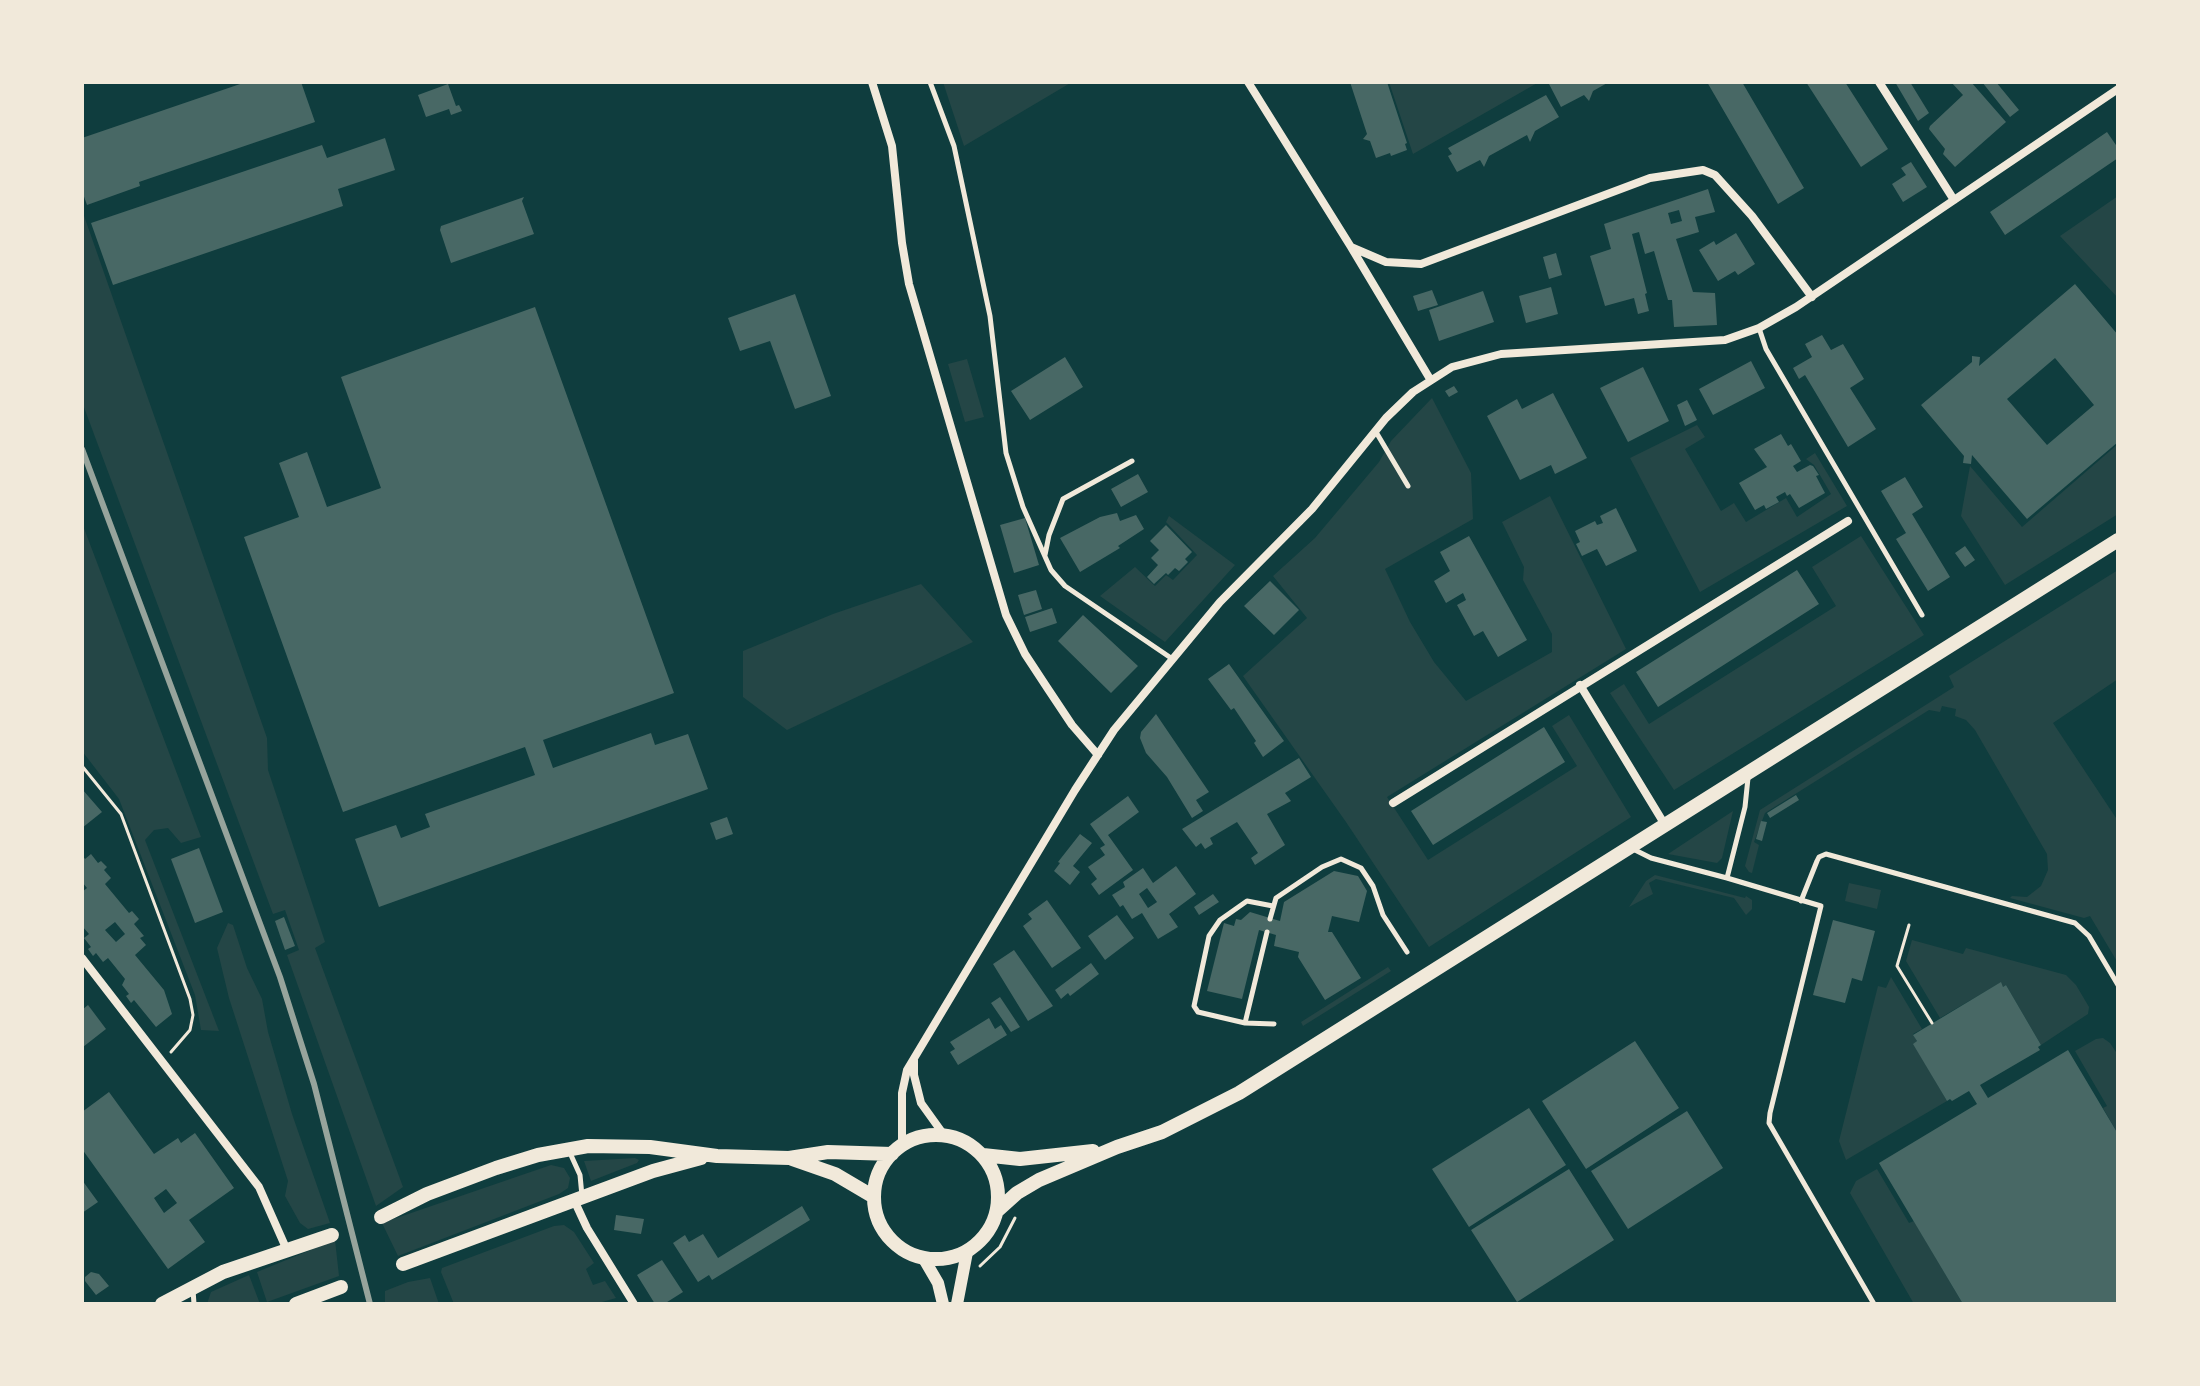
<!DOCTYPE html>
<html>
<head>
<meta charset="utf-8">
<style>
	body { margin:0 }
	#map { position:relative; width:2200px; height:1386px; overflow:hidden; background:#0f3d3e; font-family:"Asap Condensed",sans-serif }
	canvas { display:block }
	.frame { position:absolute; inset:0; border:84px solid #f1e9da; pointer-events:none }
</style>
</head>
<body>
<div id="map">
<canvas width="2200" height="1386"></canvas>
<div class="frame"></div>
</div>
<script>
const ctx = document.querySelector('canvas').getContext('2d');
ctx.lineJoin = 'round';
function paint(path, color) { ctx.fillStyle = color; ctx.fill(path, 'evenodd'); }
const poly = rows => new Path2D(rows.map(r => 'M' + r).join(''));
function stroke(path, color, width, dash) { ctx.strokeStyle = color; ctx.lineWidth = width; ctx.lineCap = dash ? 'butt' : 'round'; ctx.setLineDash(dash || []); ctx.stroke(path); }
const green = poly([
	[943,82,1072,82,964,146],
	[1389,82,1539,82,1413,154],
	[2118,196,2118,298,2060,236],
	[82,210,267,738,268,770,325,942,315,948,403,1187,376,1206,287,955,299,950,285,910,273,914,82,402],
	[967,359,984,417,965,422,948,364],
	[1432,398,1471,473,1473,519,1385,569,1410,622,1434,662,1466,701,1552,652,1552,634,1523,580,1524,567,1502,522,1550,496,1626,649,1387,797,1428,860,1577,766,1552,726,1569,715,1631,817,1429,947,1346,822,1243,676,1307,618,1273,576,1315,538,1379,462,1391,441],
	[1697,425,1705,437,1685,449,1721,511,1734,503,1746,522,1786,498,1797,517,1831,494,1814,465,1806,459,1815,453,1847,506,1700,592,1630,458],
	[2118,444,2118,514,2005,585,1961,516,1970,466,2022,527],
	[1169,516,1235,565,1165,642,1100,596,1135,567,1155,586,1166,575,1173,580,1197,555,1166,522],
	[82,523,201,837,181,843,168,828,154,830,145,840,219,1031,201,1030,195,995,119,799,82,751],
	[1861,536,1924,635,1674,790,1610,693,1624,684,1649,724,1836,606,1812,567],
	[2118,570,2118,679,2053,723,2118,821,2118,963,2090,916,2084,918,2010,898,2012,896,2027,897,2041,886,2048,870,2047,854,1975,730,1966,720,1955,716,1956,709,1942,706,1940,712,1929,710,1765,813,1754,842,1759,845,1752,873,1749,872,1745,866,1760,810,1954,687,1949,676],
	[921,584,973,642,787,730,743,697,743,651,833,614],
	[1733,811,1722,858,1717,863,1668,854],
	[1655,875,1745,898,1746,896,1752,900,1752,909,1746,915,1734,898,1656,879,1649,883,1653,894,1629,907,1646,881],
	[1849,883,1881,890,1877,909,1845,901],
	[228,923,233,925,247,968,262,999,268,1032,292,1114,330,1223,308,1229,300,1223,285,1196,288,1181,229,998,217,948],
	[1912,940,1963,954,1966,948,2066,975,2076,985,2089,1007,2088,1014,2041,1045,2006,985,2003,987,2000,983,1940,1018,1906,961],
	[1388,967,1391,971,1303,1026,1301,1022],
	[1891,977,1922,1029,1913,1034,1917,1041,1914,1044,1947,1101,1846,1160,1839,1141,1878,986,1886,988],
	[2103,1038,2110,1043,2118,1055,2118,1134,2103,1108,2107,1106,2075,1051,2096,1039],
	[635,1158,639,1160,637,1163,591,1181,584,1161],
	[551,1165,564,1168,570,1178,568,1188,559,1194,398,1256,382,1223],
	[1877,1169,1909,1223,1914,1221,1963,1304,1914,1304,1850,1193,1856,1181],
	[564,1225,574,1232,594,1263,586,1269,593,1285,605,1281,616,1298,595,1304,454,1304,441,1272,442,1268,554,1226],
	[335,1240,339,1276,267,1302,257,1272],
	[249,1275,260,1304,207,1304,211,1292],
	[430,1278,439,1304,385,1304,385,1291,408,1282]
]);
const building = poly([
	[246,82,301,82,315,122,139,182,140,186,87,205,82,191,82,138],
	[1350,82,1387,82,1407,143,1405,144,1407,150,1391,156,1390,153,1376,158,1370,141,1363,139,1367,134],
	[1552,82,1609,82,1593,91,1589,101,1584,95,1561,107,1549,84],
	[1707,82,1742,82,1804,188,1778,204],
	[1806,82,1845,82,1888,149,1861,167],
	[1895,82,1910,82,1929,113,1918,121],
	[1951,82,1971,82,2006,122,1955,167,1943,154,1945,149,1929,129,1930,126,1963,95],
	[1982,82,1996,82,2019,110,2010,117],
	[448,84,456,106,459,105,462,111,451,115,449,109,426,117,418,95],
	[1546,95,1559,117,1535,131,1530,142,1527,135,1489,156,1484,167,1480,160,1457,172,1448,156,1452,154,1448,148],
	[2107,132,2118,148,2118,158,2005,235,1990,212],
	[385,138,395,170,338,189,343,206,113,285,91,223,322,145,327,158],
	[1911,162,1927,187,1903,202,1892,184,1906,175,1901,168],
	[1708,189,1715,212,1695,217,1699,232,1676,239,1693,292,1715,293,1717,325,1674,327,1672,300,1668,300,1654,251,1645,254,1639,232,1632,234,1647,293,1645,294,1649,311,1638,314,1634,298,1605,306,1590,256,1611,249,1604,224],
	[1679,210,1682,221,1671,224,1668,213],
	[524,197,522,201,534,234,451,263,440,230,441,226],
	[1736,233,1755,264,1738,275,1735,271,1718,281,1699,250,1714,241,1716,245],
	[1556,253,1562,275,1549,279,1543,257],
	[2075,284,2118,335,2118,442,2027,519,1972,455,1971,464,1963,463,1964,456,1921,405,1972,362,1972,356,1980,357,1979,366],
	[2055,358,2094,405,2047,445,2007,399],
	[1551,287,1558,314,1526,323,1519,296],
	[1432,290,1438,305,1418,311,1413,296],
	[1483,291,1494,322,1439,341,1429,310],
	[795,294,831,396,795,409,770,341,740,351,728,318],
	[535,307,674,693,543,740,553,768,651,733,655,745,688,734,708,789,379,907,355,839,396,825,401,838,430,827,425,814,535,775,525,747,343,812,244,537,299,517,279,463,307,452,327,507,381,488,341,377],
	[1822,335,1831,350,1843,344,1864,379,1850,388,1876,429,1848,447,1805,375,1799,379,1793,368,1812,357,1805,344],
	[1065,357,1083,387,1030,420,1011,391],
	[1751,361,1765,388,1713,415,1699,389],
	[1643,367,1669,421,1628,442,1600,388],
	[1454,386,1458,392,1449,397,1445,391],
	[1553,393,1587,458,1555,474,1551,465,1520,480,1487,416,1517,399,1522,409],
	[1687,400,1697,420,1685,426,1677,405],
	[1781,434,1788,446,1791,444,1801,461,1793,466,1797,472,1810,465,1813,466,1819,475,1816,476,1825,493,1799,508,1790,494,1787,496,1785,492,1776,497,1779,502,1766,509,1764,505,1755,510,1739,483,1767,467,1754,449],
	[1138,474,1148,492,1121,507,1111,489],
	[1905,477,1923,507,1912,514,1950,577,1928,591,1896,539,1906,533,1881,491],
	[1616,508,1637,551,1606,566,1597,549,1582,556,1576,544,1580,542,1575,531,1595,521,1597,525,1603,523,1600,516],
	[1117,513,1120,521,1136,515,1144,529,1118,546,1120,548,1080,572,1060,538,1100,517],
	[1025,518,1039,565,1014,573,1000,525],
	[1166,525,1192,552,1185,559,1188,562,1179,571,1175,568,1168,575,1166,573,1154,584,1147,577,1158,565,1151,558,1159,550,1150,541],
	[1469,536,1527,640,1498,657,1483,631,1474,636,1457,605,1466,600,1463,593,1446,603,1434,581,1450,571,1440,552],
	[1965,546,1975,560,1965,567,1955,553],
	[1797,570,1819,604,1658,707,1636,672],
	[1270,581,1299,610,1274,635,1244,606],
	[1036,590,1042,609,1024,615,1018,595],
	[1052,608,1057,623,1030,632,1025,617],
	[1083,615,1138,666,1111,693,1058,641],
	[1229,664,1284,741,1263,757,1254,743,1256,741,1234,708,1231,710,1208,679],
	[1156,714,1209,792,1196,800,1203,811,1192,818,1167,777,1146,753,1140,738,1141,732],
	[1544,727,1565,762,1433,845,1411,811],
	[1299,758,1311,777,1285,793,1291,801,1267,814,1285,845,1255,865,1251,858,1258,853,1237,822,1210,838,1213,844,1205,849,1201,843,1196,847,1182,829],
	[82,789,102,812,82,828],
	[1796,795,1799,800,1770,818,1767,813],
	[1128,796,1139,812,1108,835,1133,870,1099,895,1091,884,1097,879,1088,867,1105,855,1100,848,1105,845,1090,824],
	[727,817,733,834,716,840,710,823],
	[1761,821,1767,822,1762,841,1756,839],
	[1080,834,1092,843,1073,866,1080,872,1070,885,1054,871,1060,863,1058,862],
	[199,848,223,912,195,923,171,859],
	[91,854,98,863,101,861,107,867,104,870,111,878,105,884,129,913,132,911,139,919,134,924,144,936,140,938,146,945,135,955,164,990,172,1014,156,1027,134,1000,131,1003,126,996,129,994,122,985,125,979,108,958,103,962,96,953,93,956,88,949,91,947,84,938,89,934,82,926,82,892,87,888,82,882,82,855,85,859],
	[115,922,125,934,116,942,105,930],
	[1176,866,1196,894,1169,914,1178,927,1158,939,1142,913,1132,919,1123,905,1120,907,1112,895,1125,887,1123,882,1143,868,1153,883],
	[1147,888,1157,902,1148,908,1139,894],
	[1334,871,1358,876,1367,891,1359,922,1332,916,1328,932,1332,932,1361,978,1325,1000,1298,957,1299,952,1274,946,1276,935,1259,930,1242,999,1207,991,1224,923,1234,926,1236,919,1241,920,1250,912,1280,921,1284,902],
	[1213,894,1219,902,1199,915,1194,907],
	[1047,900,1081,948,1052,968,1023,926,1032,919,1028,914],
	[1117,915,1134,938,1105,960,1088,936],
	[284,917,295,946,285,950,275,921],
	[1833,920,1875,931,1862,981,1852,978,1845,1003,1813,995],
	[1014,950,1053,1006,1028,1021,993,964],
	[1091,963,1099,974,1070,996,1068,993,1061,999,1055,990],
	[2001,982,2003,987,2006,985,2041,1045,2038,1047,2040,1050,1980,1085,1988,1098,2068,1050,2118,1134,2118,1302,2114,1304,1963,1304,1879,1163,1977,1104,1969,1091,1952,1101,1950,1099,1947,1101,1913,1044,1917,1041,1913,1035],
	[1000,997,1020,1027,1011,1032,991,1003],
	[88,1005,106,1029,83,1047,82,1010],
	[989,1018,995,1029,1001,1025,1007,1035,958,1065,950,1052,955,1049,950,1042],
	[1635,1041,1679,1108,1586,1169,1542,1101],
	[109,1092,154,1154,178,1138,181,1143,195,1133,234,1188,189,1220,205,1242,168,1269,82,1149,82,1112],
	[166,1189,177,1203,164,1213,154,1198],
	[1529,1108,1566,1165,1469,1227,1432,1169],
	[1687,1111,1723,1168,1628,1229,1591,1171],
	[1569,1169,1614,1240,1517,1302,1471,1230],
	[82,1180,98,1202,82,1213],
	[802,1206,810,1220,712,1280,709,1275,698,1282,673,1243,685,1235,689,1242,703,1234,718,1258],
	[616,1215,644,1219,641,1234,614,1230],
	[662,1260,683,1292,664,1304,655,1304,637,1275],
	[91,1272,99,1274,109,1286,96,1295,85,1281,85,1277]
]);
const path = poly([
	[82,766,121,814,190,999,193,1015,190,1030,171,1052],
	[1909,925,1897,966,1932,1023],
	[980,1266,1000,1247,1015,1218]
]);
const service = poly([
	[930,82,954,146,990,316,1006,453,1023,507,1051,570,1065,586,1171,658],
	[1759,328,1766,349,1922,615],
	[1376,432,1408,486],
	[1045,555,1049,535,1063,499,1132,461],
	[1633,849,1651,858,1727,878,1745,807,1748,778],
	[1727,878,1821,906,1770,1113,1769,1123,1874,1304],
	[1801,901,1817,861,1819,857,1826,854,2075,923,2089,936,2118,985],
	[1270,919,1276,898,1322,867,1341,859,1361,868,1373,886,1383,915,1407,952],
	[1267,932,1245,1023,1274,1024],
	[1245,1023,1198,1012,1194,1006,1209,936,1220,920,1247,901,1273,906],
	[570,1153,580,1175,582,1196],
	[193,1290,194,1304]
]);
const minor = poly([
	[872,82,892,146,902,243,909,284,1006,615,1025,654,1048,689,1072,725,1098,755],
	[1248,82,1351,247,1386,262,1421,264,1650,178,1703,170,1715,175,1752,216,1812,297],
	[1879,82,1954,200],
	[1351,247,1430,379],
	[1580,685,1665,825],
	[1393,803,1848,521],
	[82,958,259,1187,286,1248],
	[914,1060,914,1075,921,1103,944,1135],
	[902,1145,902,1093,907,1070,1075,790,1114,730,1220,602,1312,509,1386,418,1413,392,1452,367,1501,354,1725,340,1759,328,1796,307,2118,89],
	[574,1200,587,1228,634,1304]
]);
const tertiary = poly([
	[924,1259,938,1283,943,1304],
	[957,1304,967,1252]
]);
const primary = poly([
	'874 1197a62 62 0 1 1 124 0a62 62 0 1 1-124 0Z',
	[983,1155,1020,1159,1093,1151],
	[792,1159,835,1174,874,1197],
	[997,1211,1017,1193,1039,1180,1117,1147,1162,1132,1239,1093,2118,540],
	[381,1217,427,1194,496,1168,538,1155,588,1146,650,1147,717,1156,789,1158,828,1152,892,1154],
	[403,1264,653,1171,701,1158],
	[162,1304,223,1272,332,1235],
	[296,1304,341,1287]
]);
const rail = poly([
	[82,449,280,977,314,1084,370,1304]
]);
paint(green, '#244646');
paint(building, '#486865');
stroke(path, '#f1e9da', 3);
stroke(service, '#f1e9da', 5);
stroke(minor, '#f1e9da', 8);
stroke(tertiary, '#f1e9da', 12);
stroke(primary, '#f1e9da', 14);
stroke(rail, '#97a49c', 6);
</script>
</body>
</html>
